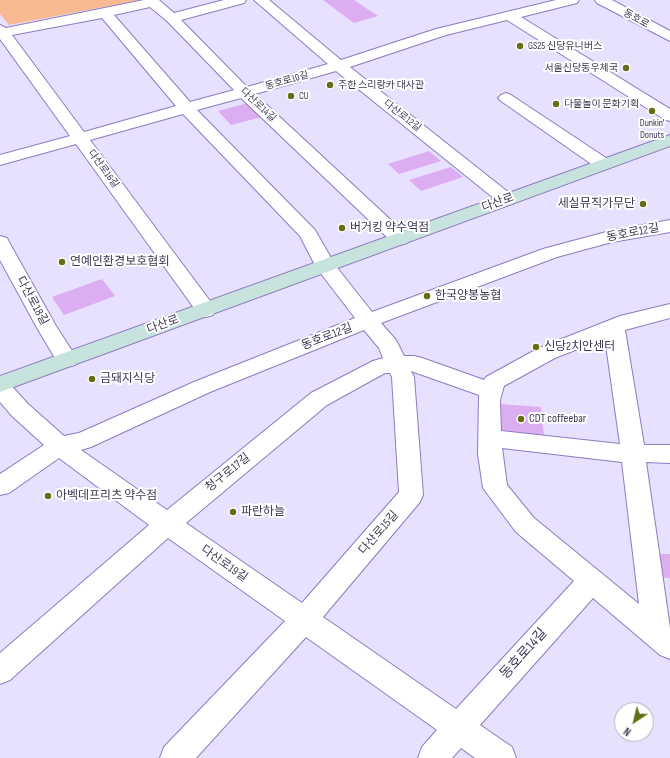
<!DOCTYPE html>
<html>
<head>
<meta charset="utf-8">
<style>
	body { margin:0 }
	#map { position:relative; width:670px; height:758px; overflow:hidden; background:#e7e0ff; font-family:"Sofia Sans Condensed",sans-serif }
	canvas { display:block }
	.north { position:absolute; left:614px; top:702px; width:40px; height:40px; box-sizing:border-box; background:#fff; border:1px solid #b2afbb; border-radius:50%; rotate:215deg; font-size:11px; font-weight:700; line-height:16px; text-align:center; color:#3f3755 }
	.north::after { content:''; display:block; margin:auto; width:14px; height:18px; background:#656e15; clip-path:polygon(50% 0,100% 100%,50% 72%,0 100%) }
</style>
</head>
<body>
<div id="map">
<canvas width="670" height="758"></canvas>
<div class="north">N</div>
</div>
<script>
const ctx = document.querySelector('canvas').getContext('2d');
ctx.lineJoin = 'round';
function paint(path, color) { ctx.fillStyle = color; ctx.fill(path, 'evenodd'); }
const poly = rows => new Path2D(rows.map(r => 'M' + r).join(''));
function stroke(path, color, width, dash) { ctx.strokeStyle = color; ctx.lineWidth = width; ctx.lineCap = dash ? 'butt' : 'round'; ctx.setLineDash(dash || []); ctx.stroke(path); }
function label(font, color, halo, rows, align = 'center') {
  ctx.font = font + ' "Sofia Sans Condensed","Noto Sans KR",sans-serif'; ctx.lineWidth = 4; ctx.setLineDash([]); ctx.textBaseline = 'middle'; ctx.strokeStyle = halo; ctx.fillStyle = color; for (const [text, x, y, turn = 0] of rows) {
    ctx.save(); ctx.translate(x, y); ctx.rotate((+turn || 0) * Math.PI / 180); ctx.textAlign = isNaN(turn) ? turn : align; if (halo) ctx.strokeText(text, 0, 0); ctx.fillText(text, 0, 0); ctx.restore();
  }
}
const green = poly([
	[0,0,140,0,9,25,0,14]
]);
const building = poly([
	[323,0,354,0,378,16,354,23],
	[248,103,262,117,231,125,218,111],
	[429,151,441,161,399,174,388,164],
	[451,167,463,177,421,191,409,180],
	[102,279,115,296,64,315,52,297],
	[499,404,541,407,544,436,501,430],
	[660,554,670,554,670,578,659,577]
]);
const street = poly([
	[144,0,159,0,174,13,224,0,246,0,244,3,181,20,247,87,328,64,254,0,269,0,341,60,436,29,556,0,579,0,577,3,521,17,670,109,670,121,664,119,507,20,446,35,350,67,513,196,516,200,513,204,507,205,501,204,336,71,255,94,407,235,409,239,407,243,400,245,393,243,241,98,197,110,315,230,335,265,372,312,543,249,610,231,670,220,670,232,612,242,557,257,381,323,396,340,404,356,414,356,422,358,484,380,486,377,539,348,620,316,670,304,670,318,625,330,644,445,670,445,670,463,646,462,670,628,670,659,660,655,593,598,480,725,512,747,516,758,475,758,461,748,452,758,418,758,422,747,437,730,306,637,196,758,160,758,164,747,285,621,168,538,10,680,0,684,0,653,149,525,59,458,9,493,0,495,0,474,44,445,12,416,0,402,0,380,8,382,28,404,64,436,79,433,194,382,355,318,316,267,300,236,183,114,90,140,213,305,216,310,213,315,206,317,199,315,76,144,0,165,0,155,70,136,0,39,0,25,6,28,144,0],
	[150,7,167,21,234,90,190,102,114,15,150,7],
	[102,18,176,106,84,132,12,35,102,18],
	[364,330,379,348,383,358,373,361,311,393,167,510,81,450,91,447,210,392,364,330],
	[605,338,620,444,501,431,500,400,504,386,555,358,605,338],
	[411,371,479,395,478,454,483,488,516,532,574,581,456,709,323,617,420,502,423,495,414,377,411,371],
	[385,373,390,373,392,377,399,492,302,603,186,523,327,405,385,373],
	[502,448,622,462,639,604,534,518,507,485,502,448],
	[595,0,612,0,670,31,670,41,597,3,595,0],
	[506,93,511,95,609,160,612,164,609,168,603,169,597,168,501,101,498,98,501,95,506,93],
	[0,236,7,238,9,242,56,326,78,360,75,365,67,367,59,365,36,326,0,260,0,236]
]);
const secondary = poly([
	[670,135,670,146,0,392,0,376,670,135]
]);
const markers = [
	[520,46,4,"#656e15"],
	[626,68,4,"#656e15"],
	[330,85,4,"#656e15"],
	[291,96,4,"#656e15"],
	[556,104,4,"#656e15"],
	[652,111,4,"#656e15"],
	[643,204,4,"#656e15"],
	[342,228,4,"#656e15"],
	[62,262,4,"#656e15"],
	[427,296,4,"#656e15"],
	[536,347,4,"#656e15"],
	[92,379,4,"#656e15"],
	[521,419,4,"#656e15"],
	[48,496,4,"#656e15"],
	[233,512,4,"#656e15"]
];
const farStreetnames = [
	["동호로",636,19,29],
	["동호로10길",287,81,-16],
	["다산로14길",258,105,43],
	["다산로12길",402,116,38],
	["다산로16길",103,169,54]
];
const farPoinames = [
	["GS25 신당유니버스",528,46],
	["서울신당동우체국",618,68,"right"],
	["주한 스리랑카 대사관",338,85],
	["CU",299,96],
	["다물놀이 문화기획",564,104],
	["Dunkin'",652,123,"center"],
	["Donuts",652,135,"center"]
];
const streetNames = [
	["다산로",498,203,-20],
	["동호로12길",633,233,-11],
	["다산로18길",32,301,61],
	["다산로",163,325,-20],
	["동호로12길",327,337,-21],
	["청구로17길",228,473,-39],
	["다산로15길",379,533,-49],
	["다산로19길",224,564,35]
];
const poiNames = [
	["세실뮤직가무단",635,204,"right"],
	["버거킹 약수역점",350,228],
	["연예인환경보호협회",70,262],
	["한국양봉농협",435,296],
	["신당2치안센터",544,347],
	["금돼지식당",100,379],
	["CDT coffeebar",529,419],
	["아벡데프리츠 약수점",56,496],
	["파란하늘",241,512]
];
const nearStreetnames = [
	["동호로14길",524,654,-48]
];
paint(green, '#f8bb91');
paint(building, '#dcadf0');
stroke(street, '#8d7bc0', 2);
stroke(secondary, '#8d7bc0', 2);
paint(street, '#fff');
paint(secondary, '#c6e4dd');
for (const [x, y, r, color] of markers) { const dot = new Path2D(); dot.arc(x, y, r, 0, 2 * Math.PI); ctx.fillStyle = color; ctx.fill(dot); stroke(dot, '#fff', 1.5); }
label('10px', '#3f3755', '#fff', farStreetnames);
label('10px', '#3f3755', '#fff', farPoinames, 'left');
label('12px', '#3f3755', '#fff', streetNames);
label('12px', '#3f3755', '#fff', poiNames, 'left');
label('14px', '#3f3755', '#fff', nearStreetnames);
</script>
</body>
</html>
